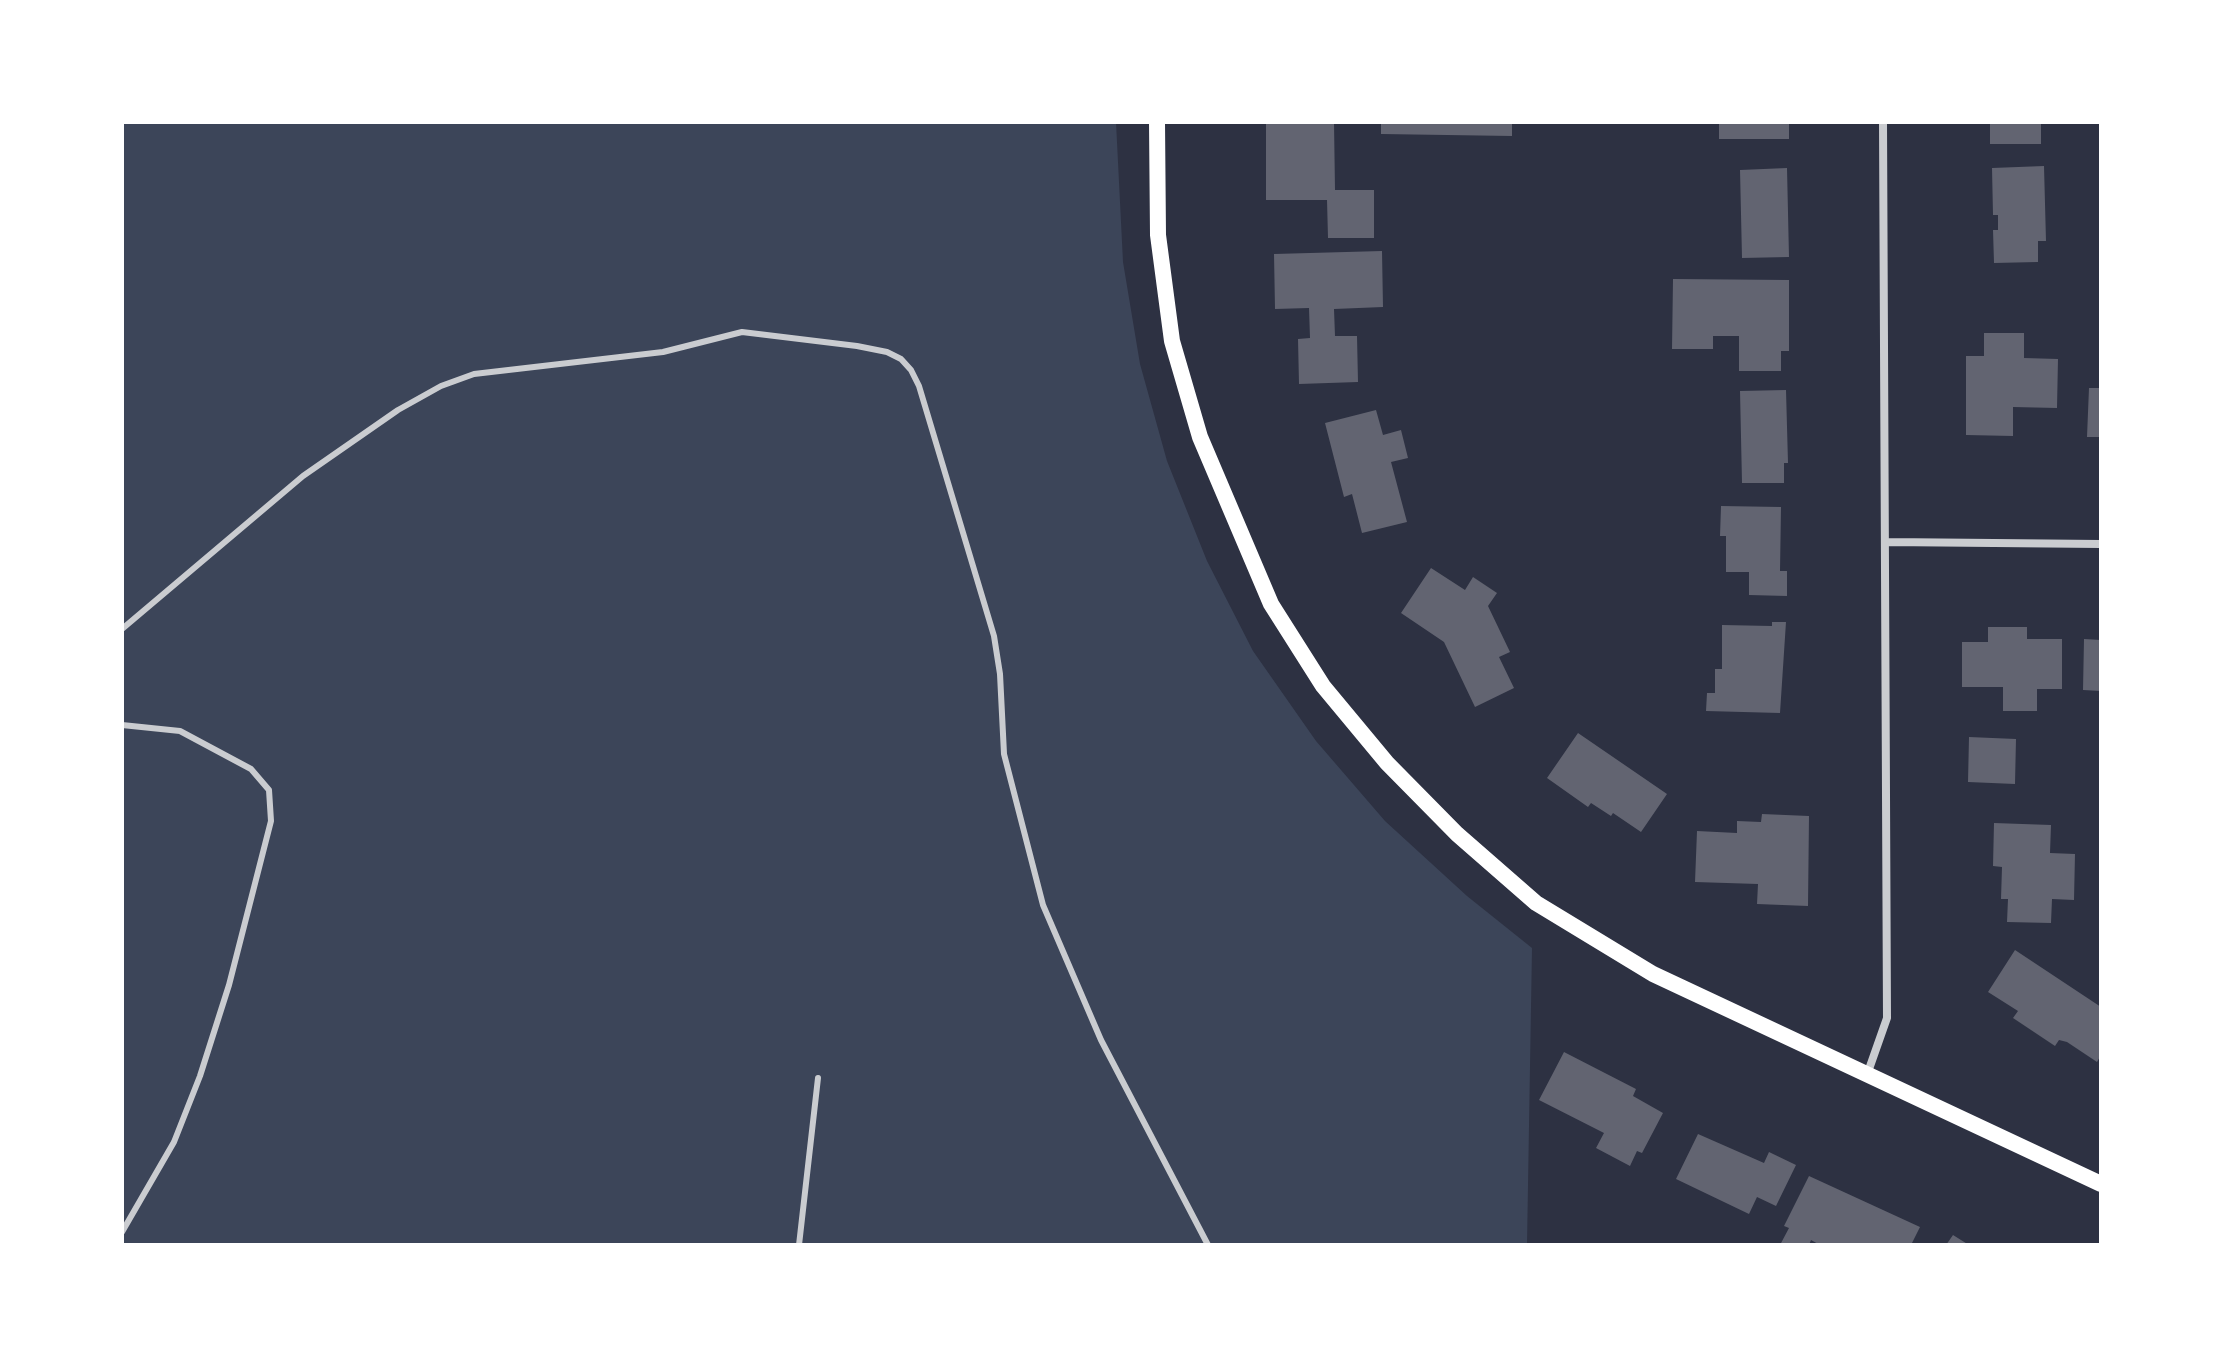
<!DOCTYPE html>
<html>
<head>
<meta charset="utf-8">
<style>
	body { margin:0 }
	#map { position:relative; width:2223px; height:1367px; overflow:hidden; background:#2d3142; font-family:Bitter,serif }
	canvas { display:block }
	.frame { position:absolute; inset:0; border:124px solid #fff; pointer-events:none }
</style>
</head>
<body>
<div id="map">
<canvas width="2223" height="1367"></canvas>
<div class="frame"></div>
</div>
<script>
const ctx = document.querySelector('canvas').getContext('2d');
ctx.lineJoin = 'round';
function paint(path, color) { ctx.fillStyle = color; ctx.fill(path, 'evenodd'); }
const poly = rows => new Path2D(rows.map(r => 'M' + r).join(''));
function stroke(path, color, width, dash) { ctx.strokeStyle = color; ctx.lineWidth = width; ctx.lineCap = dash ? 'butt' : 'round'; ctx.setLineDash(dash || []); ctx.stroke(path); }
const green = poly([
	[122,122,1116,122,1123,262,1140,364,1167,461,1207,561,1253,651,1316,741,1385,821,1467,896,1532,948,1527,1245,122,1245]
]);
const building = poly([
	[1266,122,1334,122,1335,190,1374,190,1374,238,1328,238,1327,200,1266,200],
	[1381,122,1512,122,1512,136,1381,134],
	[1719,122,1789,122,1789,139,1719,139],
	[1990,122,2041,122,2041,144,1990,144],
	[2044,166,2046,241,2038,241,2038,262,1994,263,1993,230,1998,230,1998,215,1993,215,1992,168],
	[1787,168,1789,257,1742,258,1740,170],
	[1382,251,1383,307,1334,309,1335,336,1357,336,1358,382,1299,384,1298,339,1310,338,1309,308,1275,309,1274,254],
	[1673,279,1789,280,1789,351,1781,351,1781,371,1739,371,1739,336,1713,336,1713,349,1672,349],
	[1984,333,2024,333,2024,358,2058,359,2057,408,2013,407,2013,436,1966,435,1966,356,1984,356],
	[2089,388,2101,388,2101,437,2087,437],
	[1786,390,1788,463,1784,463,1784,483,1742,483,1740,391],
	[1376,410,1383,435,1401,430,1408,458,1391,462,1407,522,1362,533,1352,494,1344,497,1325,423],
	[1721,506,1781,507,1780,571,1787,571,1787,596,1749,595,1749,572,1726,572,1726,536,1720,536],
	[1431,568,1465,590,1473,577,1497,593,1488,606,1510,652,1499,657,1514,688,1475,707,1444,642,1401,613],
	[1772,622,1786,622,1780,713,1706,711,1707,693,1715,693,1715,669,1722,669,1722,625,1772,626],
	[1988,627,2027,627,2027,639,2062,639,2062,689,2037,689,2037,711,2003,711,2003,687,1962,687,1962,642,1988,642],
	[2084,639,2101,640,2101,691,2083,690],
	[1578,733,1667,794,1641,832,1613,813,1611,816,1591,803,1588,807,1547,778],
	[1969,737,2016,739,2015,784,1968,782],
	[1762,814,1809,816,1808,906,1757,904,1758,884,1695,882,1697,831,1737,833,1737,821,1761,822],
	[1994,823,2051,825,2050,853,2075,854,2074,900,2052,899,2051,923,2007,922,2008,899,2001,899,2002,867,1993,866],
	[2015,950,2101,1007,2101,1055,2097,1062,2067,1042,2059,1040,2055,1046,2013,1018,2018,1011,1988,992],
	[1564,1052,1636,1089,1633,1096,1663,1113,1642,1153,1637,1151,1630,1166,1596,1148,1604,1133,1539,1100],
	[1698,1134,1764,1163,1769,1152,1796,1165,1776,1206,1757,1197,1749,1214,1676,1179],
	[1809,1176,1920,1227,1911,1245,1820,1245,1811,1240,1809,1245,1780,1245,1789,1228,1784,1226],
	[1953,1235,1969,1245,1946,1245]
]);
const service = poly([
	[122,629,303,476,398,410,441,386,474,374,663,352,742,332,857,346,887,352,901,359,911,370,919,386,994,636,1000,674,1004,754,1043,905,1101,1040,1208,1245],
	[122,725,180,731,251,769,269,790,271,821,229,985,200,1076,174,1142,122,1232],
	[799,1245,818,1078]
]);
const minor = poly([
	[1887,542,2101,544],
	[1868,1072,1887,1018,1883,122]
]);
const secondary = poly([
	[1157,122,1158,235,1172,341,1200,437,1271,604,1323,686,1387,763,1457,834,1536,903,1653,974,2101,1184]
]);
paint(green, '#3c4559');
paint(building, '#626471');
stroke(service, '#caccd0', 6);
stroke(minor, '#caccd0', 8);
stroke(secondary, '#fff', 16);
</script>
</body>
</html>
